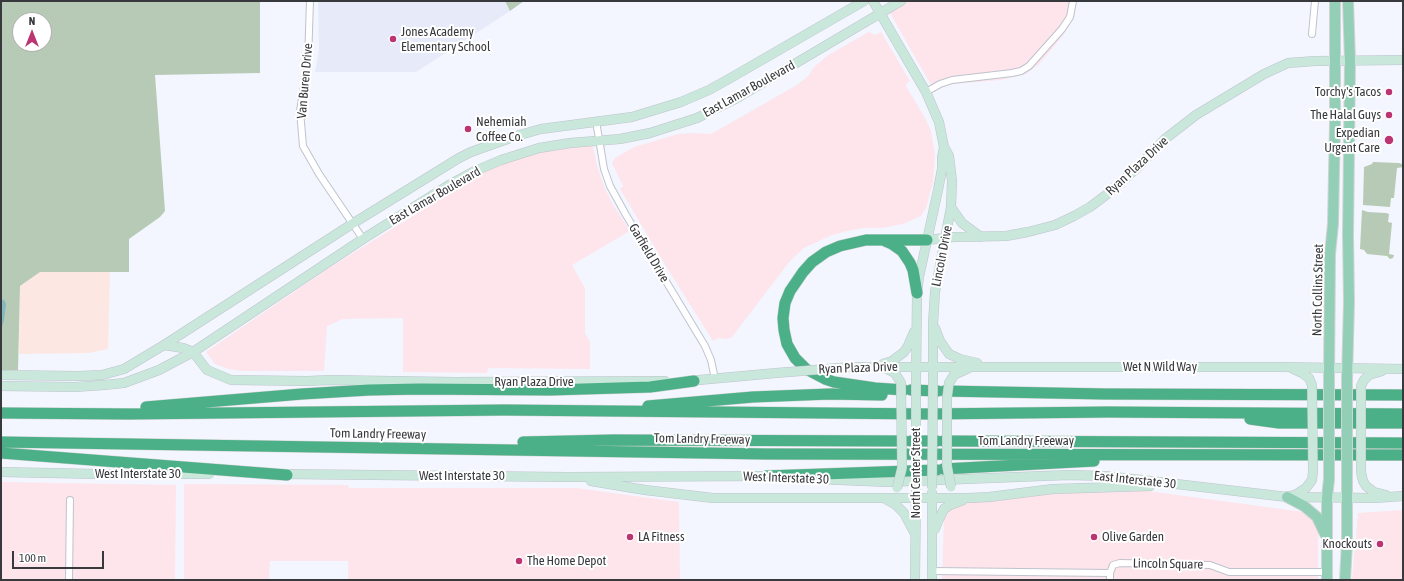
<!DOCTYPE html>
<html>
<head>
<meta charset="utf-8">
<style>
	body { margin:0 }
	#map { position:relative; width:1404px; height:581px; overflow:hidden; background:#f3f6fe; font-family:"Asap Condensed",sans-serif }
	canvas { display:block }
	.frame { position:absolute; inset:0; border:2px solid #38393d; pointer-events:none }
	.north { position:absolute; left:12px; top:12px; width:40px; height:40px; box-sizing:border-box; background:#fff; border:1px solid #afb0b1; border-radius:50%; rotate:0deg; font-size:11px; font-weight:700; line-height:16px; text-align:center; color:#38393d }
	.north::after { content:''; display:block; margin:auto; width:14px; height:18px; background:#bc3471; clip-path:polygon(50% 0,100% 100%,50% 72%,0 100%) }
	.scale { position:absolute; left:12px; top:551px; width:92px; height:18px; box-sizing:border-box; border:2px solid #38393d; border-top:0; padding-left:5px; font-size:12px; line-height:14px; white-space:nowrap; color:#38393d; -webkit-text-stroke:3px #fff; paint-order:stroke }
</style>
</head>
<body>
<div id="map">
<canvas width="1404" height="581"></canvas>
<div class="frame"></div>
<div class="north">N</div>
<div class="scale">100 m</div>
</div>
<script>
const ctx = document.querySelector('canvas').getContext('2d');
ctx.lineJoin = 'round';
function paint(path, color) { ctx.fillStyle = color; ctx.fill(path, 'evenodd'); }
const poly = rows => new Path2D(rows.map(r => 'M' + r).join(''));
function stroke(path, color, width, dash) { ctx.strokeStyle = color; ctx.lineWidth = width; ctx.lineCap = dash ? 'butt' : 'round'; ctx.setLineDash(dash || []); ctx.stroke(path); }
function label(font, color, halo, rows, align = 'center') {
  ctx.font = font + ' "Asap Condensed",sans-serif'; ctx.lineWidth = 4; ctx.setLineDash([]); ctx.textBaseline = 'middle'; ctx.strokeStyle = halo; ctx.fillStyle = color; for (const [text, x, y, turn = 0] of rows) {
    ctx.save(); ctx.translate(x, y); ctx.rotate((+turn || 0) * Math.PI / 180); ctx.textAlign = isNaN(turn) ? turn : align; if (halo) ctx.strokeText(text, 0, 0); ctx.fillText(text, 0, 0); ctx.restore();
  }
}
const commercial = poly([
	[907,1,1076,1,1076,4,1071,23,1062,37,1039,64,1026,74,1001,80,952,84,937,89,935,92,890,13,891,11],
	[869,32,875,35,881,32,910,81,906,84,906,86,925,118,931,131,935,155,934,170,933,182,926,208,921,216,903,224,882,228,863,228,847,231,832,235,804,248,790,261,732,337,727,339,718,338,713,341,667,268,620,189,623,186,612,163,615,158,634,147,655,141,678,134,692,133,711,134,797,85,808,76,814,67,827,56,867,33],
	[591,146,593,147,598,169,604,186,612,203,630,231,572,265,585,288,585,333,590,342,590,369,488,368,487,373,403,372,403,318,343,319,327,326,324,371,242,371,229,369,215,364,206,352,329,268,450,193,448,189,486,169,531,154,569,147],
	[1,482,176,485,175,580,1,580],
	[184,484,348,485,349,488,576,488,679,502,680,580,348,580,348,561,270,561,269,580,184,580],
	[1096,484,1318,514,1318,580,942,580,944,519,951,509,963,502],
	[1403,510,1403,580,1352,580,1358,513]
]);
const industrial = poly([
	[40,272,110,272,108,349,89,353,19,354,20,286]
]);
const built = poly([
	[318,1,505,1,510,11,416,72,315,72,319,50]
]);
const green = poly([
	[1,1,260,1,260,73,155,75,165,211,160,217,129,239,129,272,40,272,20,286,18,370,1,370],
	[20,20,44,20,44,44,20,44],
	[505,1,524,1,510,11],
	[1373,162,1399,163,1402,164,1403,167,1397,168,1394,198,1391,198,1390,207,1363,205,1364,167,1372,164],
	[1362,210,1368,212,1386,213,1389,214,1388,222,1392,223,1389,254,1394,255,1393,258,1390,259,1387,256,1367,254,1364,250,1360,249]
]);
const water = poly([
	[1,299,5,301,6,305,4,320,1,331]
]);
const street = poly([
	[310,1,308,61,300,111,303,146,319,174,363,239],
	[1312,34,1315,1],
	[926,92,940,84,952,80,1012,73,1021,71,1029,66,1062,29,1070,17,1073,1],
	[596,121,604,169,610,186,626,215,705,346,711,360,715,379],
	[932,571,1110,573],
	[69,580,70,500],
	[1110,580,1110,573,1113,565,1120,563,1210,565,1229,572,1327,572]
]);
const secondary = poly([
	[873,1,926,92,939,122,944,147,949,156,952,181,951,207,935,292,933,324,933,383],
	[951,207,962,223,981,237],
	[927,240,954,237,1006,236,1028,232,1055,225,1074,216,1090,207,1106,195,1136,169,1165,139,1196,115,1264,74,1288,63,1315,61,1403,60],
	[935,328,940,341,949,354,960,359,977,363],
	[164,345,183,348,193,352,207,370,231,380,307,381,330,380,455,382,665,381],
	[883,364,892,361,904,352,908,346,914,332],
	[851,367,1280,367,1403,369],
	[883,367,895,373,901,383],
	[1293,369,1302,373,1309,378,1312,385],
	[1,375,79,376,102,375,124,369,164,345,352,224,459,158,471,152,516,136,541,129,632,117,681,102,709,90,734,76,864,1],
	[688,381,776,373],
	[916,383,917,293,919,277,938,190,942,169,942,158,944,147],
	[949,383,954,375,969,368],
	[1,386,75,387,104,385,124,383,159,370,193,352,363,239,449,185,475,171,501,160,539,148,570,143,620,139,650,133,697,118,737,98,901,1],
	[1361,386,1364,380,1369,375,1382,371],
	[1,472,99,474,209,474],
	[1361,472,1363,481,1366,486,1374,492,1386,495],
	[280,474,567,477,773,476],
	[816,479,888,482,1069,475,1105,476,1142,480,1287,497,1375,498,1403,496],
	[591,481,645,490,713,498,969,498,989,497,1053,489,1150,486],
	[1290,496,1295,495,1306,488,1312,480,1313,472],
	[884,498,896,505,904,513,914,532],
	[935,529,939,519,944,509,950,505,963,500],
	[915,580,916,491],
	[932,580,932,493]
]);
const primary = poly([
	[1329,379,1330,254,1333,224,1335,123,1335,1],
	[1347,379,1349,302,1348,235,1350,61,1348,1],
	[1287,497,1304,506,1317,517,1325,534],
	[1327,580,1327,498,1329,479],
	[1345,580,1347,543,1347,474]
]);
const highway = poly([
	[885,241,892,244,902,251,910,263,913,270,917,293],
	[904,390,875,388,834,382,825,379,806,369,795,358,787,344,784,330,783,318,785,303,790,291,803,272,812,262,826,252,840,246,866,240,927,240],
	[911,390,938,391],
	[944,391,1105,394,1403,395],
	[648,406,753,397,830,394,882,395],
	[146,407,302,394,369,390,419,389,550,390,650,387,694,381],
	[1,413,128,414,504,410,929,414,1108,412,1403,414],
	[1250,419,1279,423,1403,423],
	[911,441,937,441],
	[943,441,1403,443],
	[1,442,766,454,1403,455],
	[523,442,613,440,905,441],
	[1,453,287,475],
	[943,469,1094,461],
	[766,476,937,470]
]);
const secondaryBridge = poly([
	[776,373,851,367],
	[949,383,947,398,947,466,951,487],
	[1312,385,1313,472],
	[1361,472,1361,386],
	[897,488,902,468,901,383],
	[916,488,916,383],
	[932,488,933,383]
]);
const primaryBridge = poly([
	[1347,474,1347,379],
	[1329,479,1329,379]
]);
const markers = [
	[393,39,4,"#bc3471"],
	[1389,92,4,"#bc3471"],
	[1389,115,4,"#bc3471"],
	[468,129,4,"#bc3471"],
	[1389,140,5,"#bc3471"],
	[630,537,4,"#bc3471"],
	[1094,537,4,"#bc3471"],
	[1380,544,4,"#bc3471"],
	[519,561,4,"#bc3471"]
];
const poiNames = [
	["Jones Academy",401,32],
	["Elementary School",401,47],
	["Torchy's Tacos",1381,92,"right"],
	["The Halal Guys",1381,115,"right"],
	["Nehemiah",476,122],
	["Coffee Co.",476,137],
	["Expedian",1380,133,"right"],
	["Urgent Care",1380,148,"right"],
	["LA Fitness",638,537],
	["Olive Garden",1102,537],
	["Knockouts",1372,544,"right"],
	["The Home Depot",527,561]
];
const streetNames = [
	["Van Buren Drive",305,81,-85],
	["East Lamar Boulevard",749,89,-29],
	["Ryan Plaza Drive",1137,166,-43],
	["East Lamar Boulevard",435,196,-30],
	["Garfield Drive",649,253,59],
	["Lincoln Drive",942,256,-79],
	["North Collins Street",1318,290,-89],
	["Wet N Wild Way",1160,367],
	["Ryan Plaza Drive",858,368,-2],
	["Ryan Plaza Drive",534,382],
	["Tom Landry Freeway",378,434,1],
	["Tom Landry Freeway",702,439,1],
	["Tom Landry Freeway",1026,441],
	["North Center Street",916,473,-90],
	["West Interstate 30",138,474],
	["West Interstate 30",462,476],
	["West Interstate 30",786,478,2],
	["East Interstate 30",1135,480,6],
	["Lincoln Square",1168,564,1]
];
paint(commercial, '#fee4eb');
paint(industrial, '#fce7e3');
paint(built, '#e6eaf9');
paint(green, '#b6cab5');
paint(water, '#85b8c1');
stroke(street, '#bfc3cd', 8);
stroke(secondary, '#bfc3cd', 10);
stroke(primary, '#d3d3d4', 12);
stroke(highway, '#d3d3d4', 12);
stroke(street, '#fff', 6);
stroke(secondary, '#c9e7db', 9);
stroke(primary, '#93cfb7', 10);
stroke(highway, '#4baf87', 11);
stroke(secondaryBridge, '#bfc3cd', 10, []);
stroke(primaryBridge, '#d3d3d4', 12, []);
stroke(secondaryBridge, '#c9e7db', 9);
stroke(primaryBridge, '#93cfb7', 10);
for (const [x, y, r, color] of markers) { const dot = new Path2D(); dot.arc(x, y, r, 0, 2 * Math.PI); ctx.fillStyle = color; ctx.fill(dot); stroke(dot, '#fff', 1.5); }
label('13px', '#38393d', '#fff', poiNames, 'left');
label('13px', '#38393d', '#fff', streetNames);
</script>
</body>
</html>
